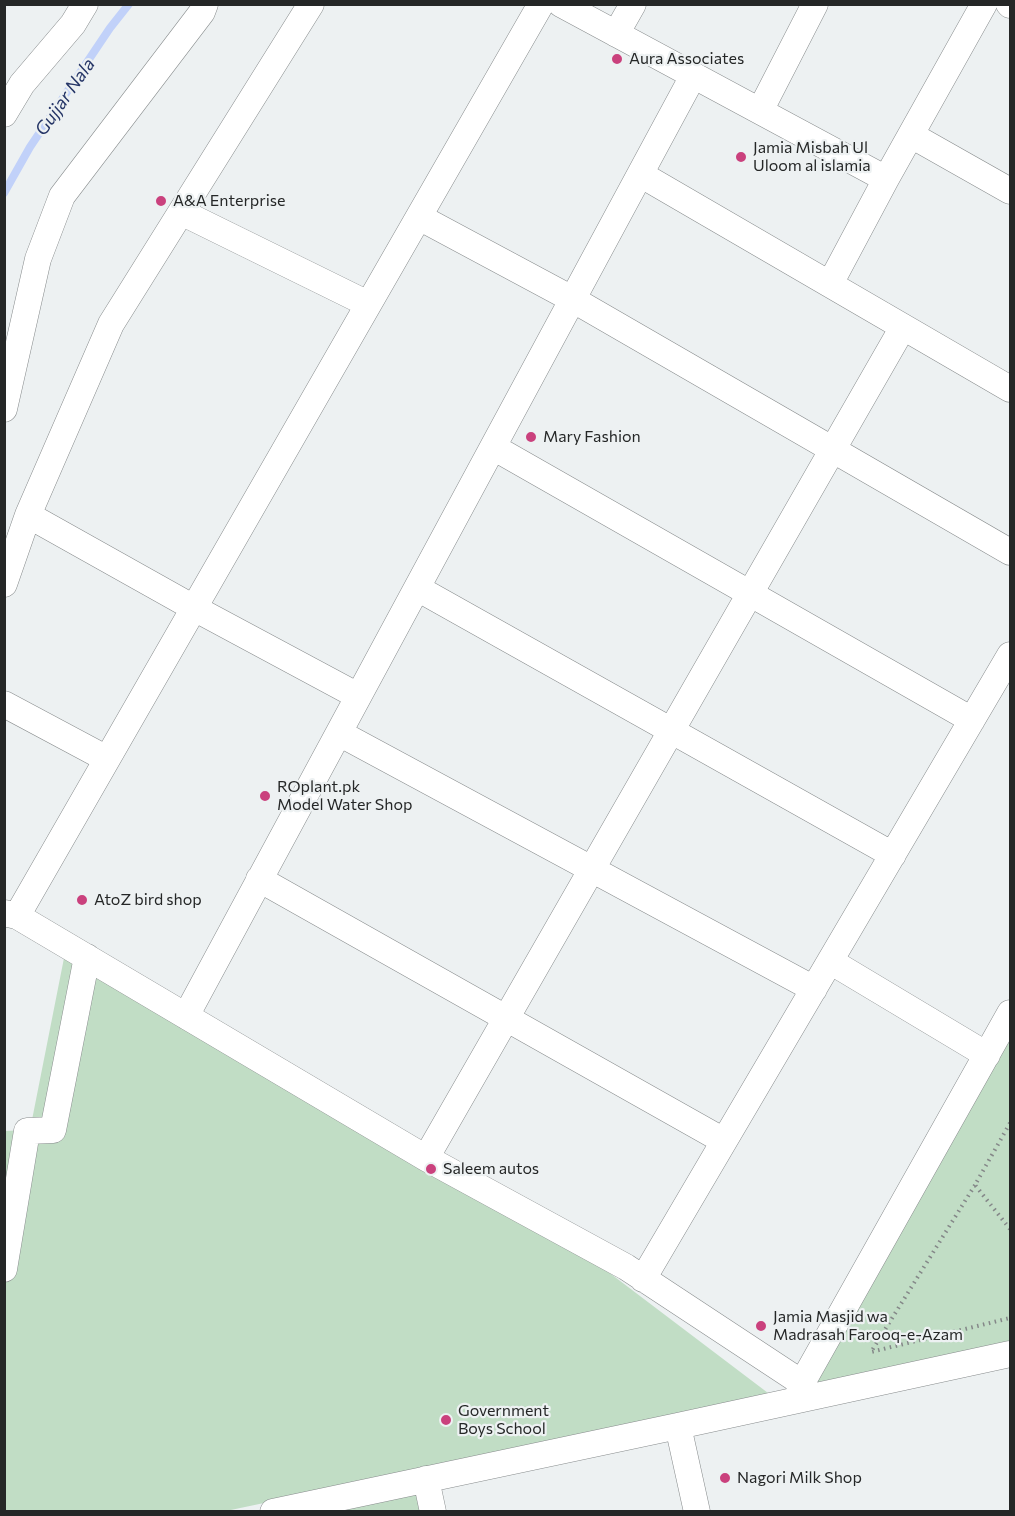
<!DOCTYPE html>
<html>
<head>
<meta charset="utf-8">
<style>
	body { margin:0 }
	#map { position:relative; width:1015px; height:1516px; overflow:hidden; background:#edf1f2; font-family:Commissioner,sans-serif }
	canvas { display:block }
	.frame { position:absolute; inset:0; border:6px solid #252727; pointer-events:none }
</style>
</head>
<body>
<div id="map">
<canvas width="1015" height="1516"></canvas>
<div class="frame"></div>
</div>
<script>
const ctx = document.querySelector('canvas').getContext('2d');
ctx.lineJoin = 'round';
function paint(path, color) { ctx.fillStyle = color; ctx.fill(path, 'evenodd'); }
const poly = rows => new Path2D(rows.map(r => 'M' + r).join(''));
function stroke(path, color, width, dash) { ctx.strokeStyle = color; ctx.lineWidth = width; ctx.lineCap = dash ? 'butt' : 'round'; ctx.setLineDash(dash || []); ctx.stroke(path); }
function label(font, color, halo, rows, align = 'center') {
  ctx.font = font + ' Commissioner,sans-serif'; ctx.lineWidth = 4.5; ctx.setLineDash([]); ctx.textBaseline = 'middle'; ctx.strokeStyle = halo; ctx.fillStyle = color; for (const [text, x, y, turn = 0] of rows) {
    ctx.save(); ctx.translate(x, y); ctx.rotate((+turn || 0) * Math.PI / 180); ctx.textAlign = isNaN(turn) ? turn : align; if (halo) ctx.strokeText(text, 0, 0); ctx.fillText(text, 0, 0); ctx.restore();
  }
}
const green = poly([
	[64,958,603,1268,772,1396,226,1511,5,1511,4,1131,30,1130],
	[1010,1013,1010,1354,797,1400],
	[426,1479,433,1512,273,1512]
]);
const stream = poly([
	[4,193,30,147,110,28,129,4]
]);
const path = poly([
	[1010,1123,975,1185,1010,1229],
	[975,1185,871,1352,1010,1318]
]);
const street = poly([
	[561,4,886,179],
	[1009,4,1010,5],
	[616,34,633,4],
	[760,111,815,4],
	[4,114,22,84,73,24,85,4],
	[911,135,1010,191],
	[640,174,1010,389],
	[181,212,368,304],
	[419,217,572,299,1010,552],
	[830,284,886,179,984,4],
	[4,409,38,259,62,196,202,12,205,4],
	[493,447,972,720],
	[28,515,194,608,358,696],
	[4,584,28,515,111,324,311,4],
	[417,588,893,855],
	[4,704,107,759],
	[339,733,814,989],
	[259,879,724,1141],
	[4,913,17,916,426,1158,626,1267,802,1383],
	[17,916,541,4],
	[830,961,987,1055],
	[186,1016,693,76],
	[426,1158,903,327],
	[4,1269,27,1131,53,1130,87,957],
	[643,1279,1010,655],
	[797,1398,802,1383,1010,1013],
	[678,1426,697,1512],
	[426,1479,433,1512],
	[273,1512,678,1426,1010,1354]
]);
const markers = [
	[617,59,6,"#ca417d"],
	[741,157,6,"#ca417d"],
	[161,201,6,"#ca417d"],
	[531,437,6,"#ca417d"],
	[265,796,6,"#ca417d"],
	[82,900,6,"#ca417d"],
	[431,1169,6,"#ca417d"],
	[761,1326,6,"#ca417d"],
	[446,1420,6,"#ca417d"],
	[725,1478,6,"#ca417d"]
];
const poiNames = [
	["Aura Associates",629,59],
	["Jamia Misbah Ul",753,148],
	["Uloom al islamia",753,166],
	["A&A Enterprise",173,201],
	["Mary Fashion",543,437],
	["ROplant.pk",277,787],
	["Model Water Shop",277,805],
	["AtoZ bird shop",94,900],
	["Saleem autos",443,1169],
	["Jamia Masjid wa",773,1317],
	["Madrasah Farooq-e-Azam",773,1335],
	["Government",458,1411],
	["Boys School",458,1429],
	["Nagori Milk Shop",737,1478]
];
const waterNames = [
	["Gujjar Nala",65,97,-55]
];
paint(green, '#c1ddc5');
stroke(stream, '#c1d1f9', 8);
stroke(street, '#888c8d', 27);
stroke(path, '#848788', 4, [1.5, 4.5]);
stroke(street, '#fff', 26);
for (const [x, y, r, color] of markers) { const dot = new Path2D(); dot.arc(x, y, r, 0, 2 * Math.PI); ctx.fillStyle = color; ctx.fill(dot); stroke(dot, '#edf1f2', 2); }
label('16px', '#252727', '#edf1f2', poiNames, 'left');
label('italic 18px', '#263667', '#edf1f2', waterNames);
</script>
</body>
</html>
